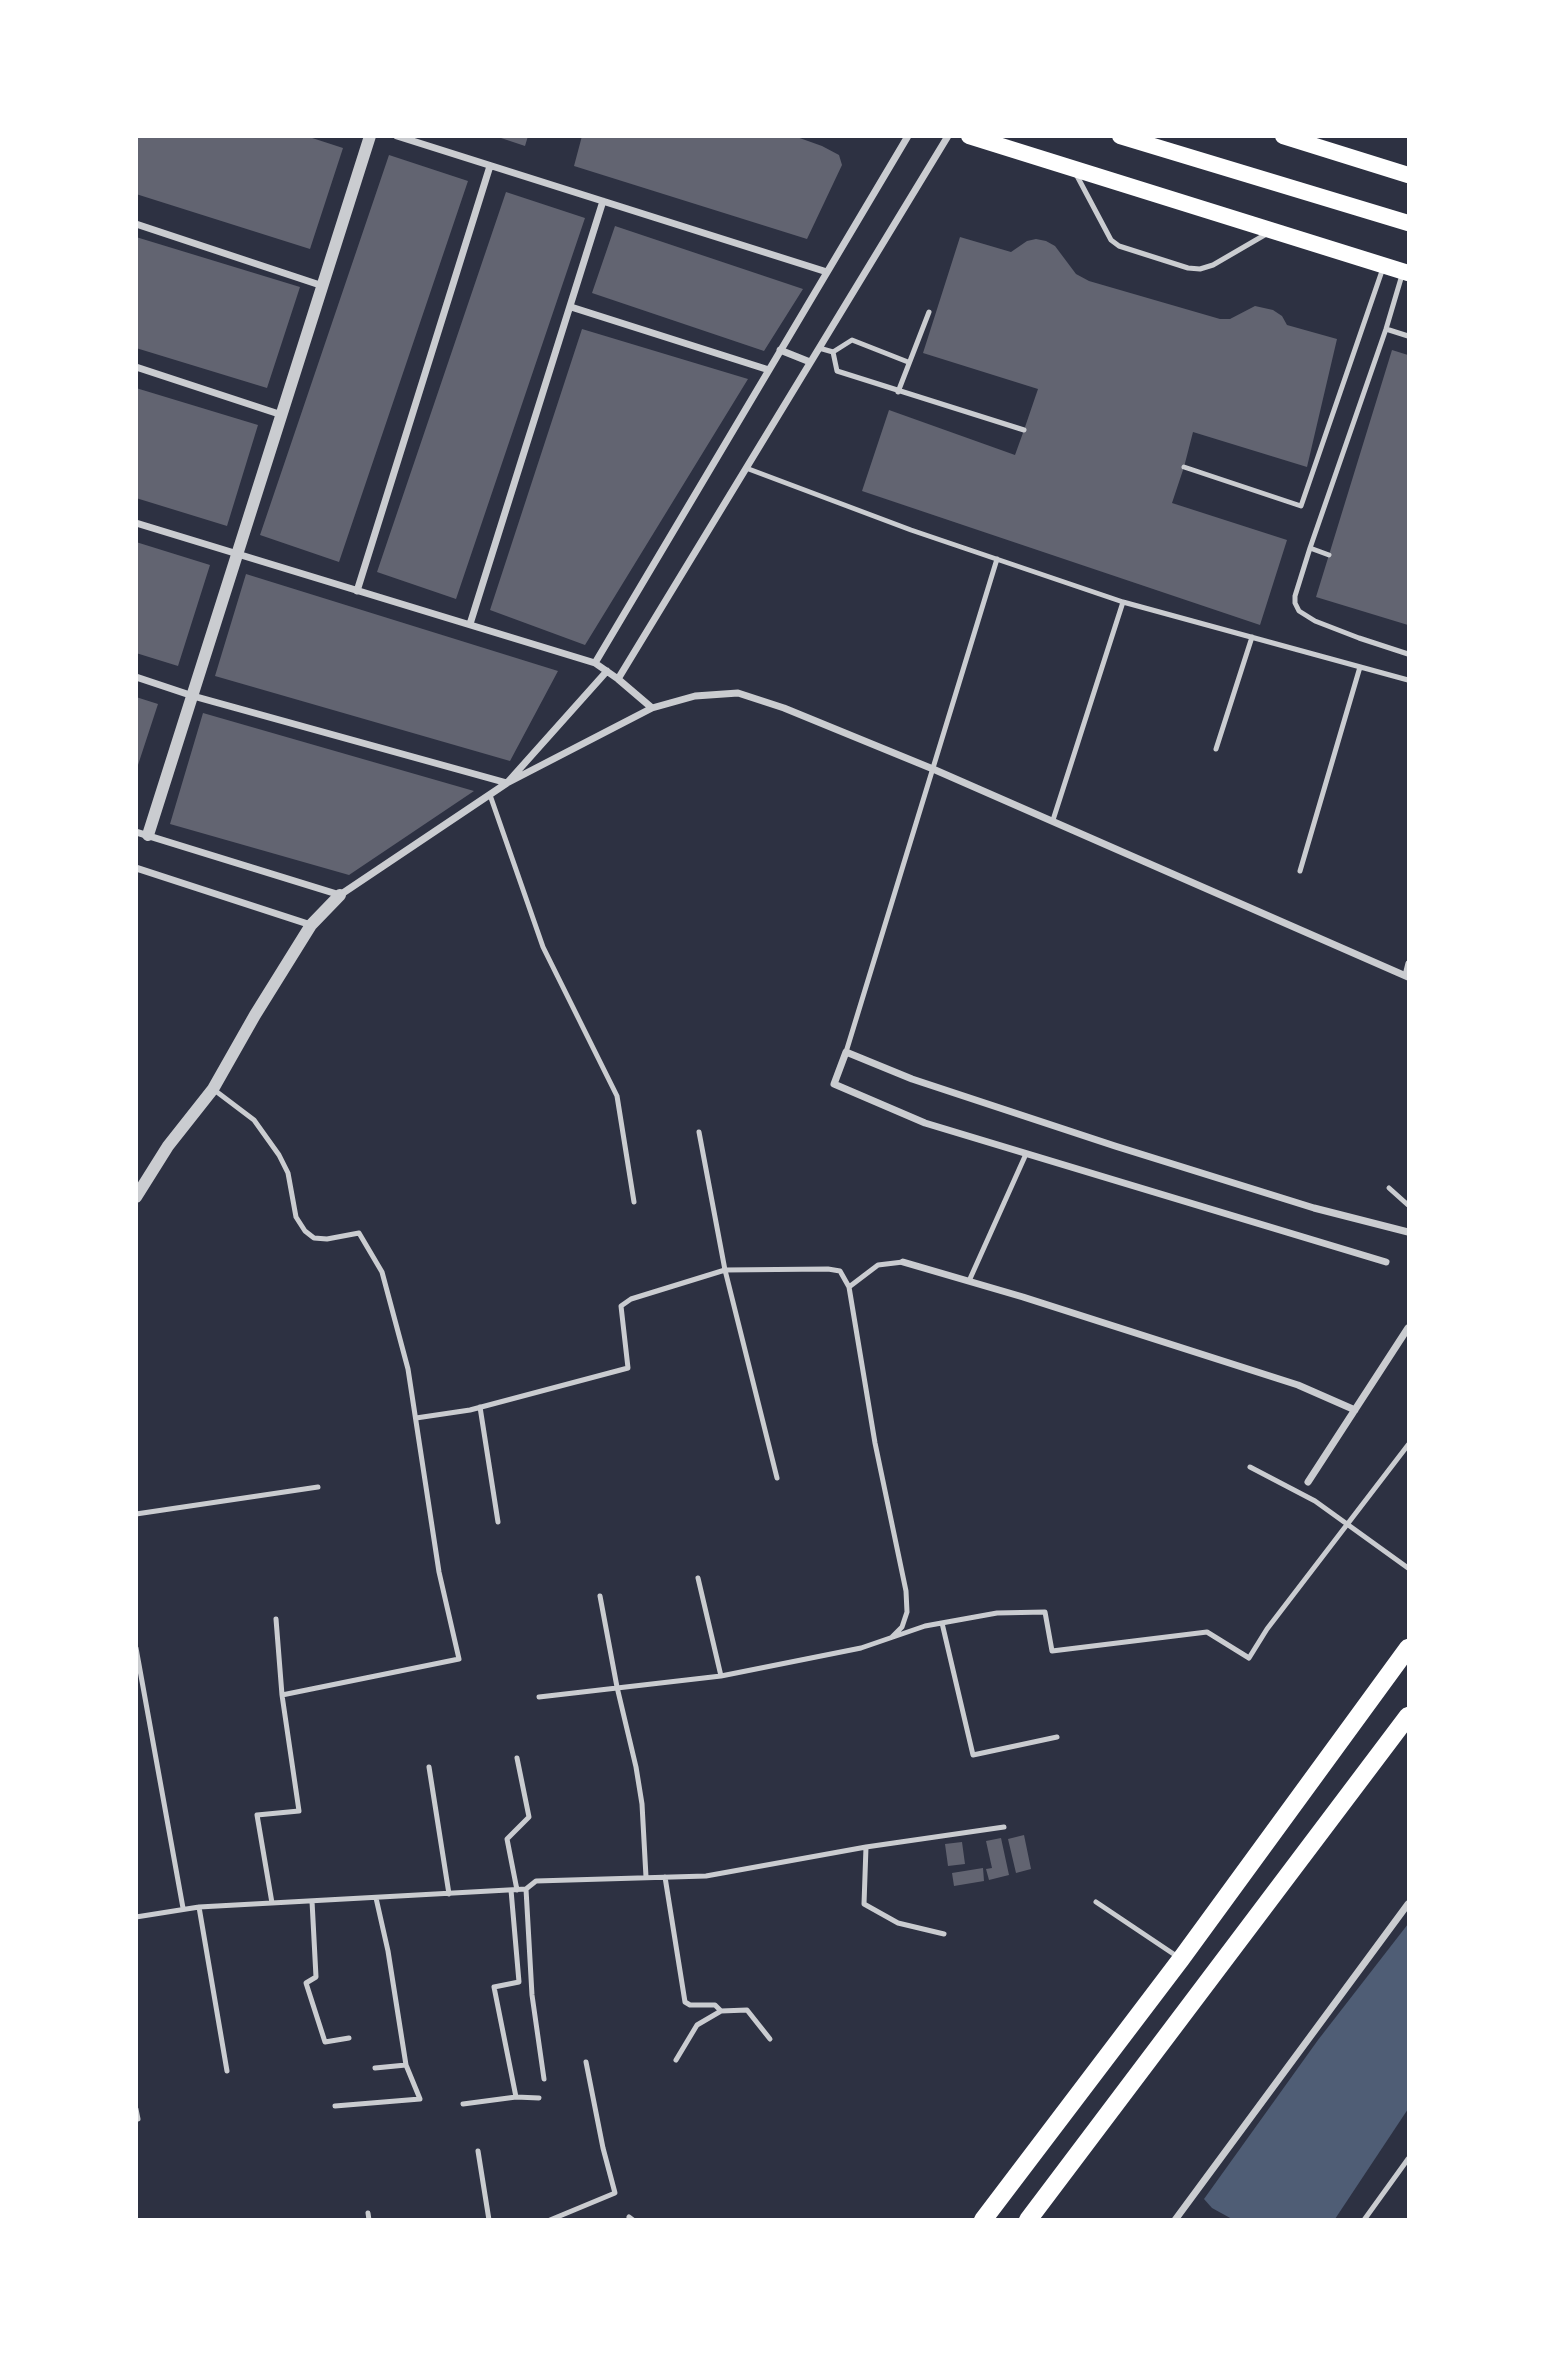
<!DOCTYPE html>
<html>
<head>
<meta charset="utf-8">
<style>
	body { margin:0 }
	#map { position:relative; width:1545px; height:2356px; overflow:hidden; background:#2d3142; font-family:Helvetica,sans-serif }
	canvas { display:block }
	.frame { position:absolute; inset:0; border:138px solid #fff; pointer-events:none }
</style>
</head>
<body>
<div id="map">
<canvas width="1545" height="2356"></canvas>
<div class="frame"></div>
</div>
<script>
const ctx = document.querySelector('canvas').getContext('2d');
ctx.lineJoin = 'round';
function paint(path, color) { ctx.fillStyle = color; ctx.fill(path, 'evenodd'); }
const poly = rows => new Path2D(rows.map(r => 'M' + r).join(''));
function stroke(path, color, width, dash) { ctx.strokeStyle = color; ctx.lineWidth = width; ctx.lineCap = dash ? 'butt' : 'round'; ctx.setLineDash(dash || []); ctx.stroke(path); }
const water = poly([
	[1408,1924,1408,2109,1335,2219,1232,2219,1212,2208,1204,2199,1318,2040]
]);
const building = poly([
	[136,136,306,136,343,148,310,249,136,194],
	[495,136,528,136,525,146],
	[582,136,794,136,822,146,839,155,842,165,807,239,574,166],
	[389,155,468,181,339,562,260,535],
	[506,192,585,218,456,599,377,572],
	[615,226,803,289,764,351,592,293],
	[136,237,300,287,267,388,136,348],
	[960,237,1011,252,1027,241,1036,239,1046,241,1055,246,1076,274,1089,281,1220,319,1230,319,1255,306,1273,310,1282,316,1287,325,1337,339,1307,467,1193,432,1184,467,1172,503,1287,540,1260,625,862,491,889,410,1015,455,1024,430,1038,389,923,353],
	[582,329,748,379,585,645,490,610],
	[1392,350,1408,355,1408,625,1316,597],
	[136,388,258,425,227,526,136,498],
	[136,542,210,565,178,666,136,653],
	[246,574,558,671,510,761,215,676],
	[136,697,158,704,137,768,136,768],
	[203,713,474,791,349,875,170,824],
	[1024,1835,1031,1869,1016,1873,1008,1839],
	[1001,1838,1009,1875,989,1880,986,1869,992,1868,986,1841],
	[962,1842,965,1864,948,1866,945,1844],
	[983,1868,984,1881,954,1886,952,1873]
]);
const service = poly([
	[1076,174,1111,240,1119,246,1188,268,1200,269,1213,265,1268,233],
	[1402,275,1386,329,1310,548,1295,596,1295,603,1299,611,1315,621,1359,638,1408,654],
	[1386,329,1408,336],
	[819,348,833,352,852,340,908,362],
	[833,352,837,371,1024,430],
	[898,392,929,312],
	[1184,467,1301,506,1383,268],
	[746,468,911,530,1123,602,1408,680],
	[1310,548,1329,555],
	[1216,749,1252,637],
	[490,795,543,947,617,1096,634,1202],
	[1053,820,1123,602],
	[1300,871,1360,667],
	[1405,975,1408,963],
	[846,1052,997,559],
	[213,1089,254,1120,279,1155,288,1173,296,1217,305,1231,314,1238,327,1239,359,1233,382,1272,408,1369,439,1572,459,1659,282,1695],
	[699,1132,725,1270,777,1478],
	[1389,1188,1408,1205],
	[969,1281,1026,1154],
	[849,1287,878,1265,903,1262],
	[480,1407,498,1522],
	[416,1418,470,1410,628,1368,621,1306,631,1299,725,1270,828,1269,840,1271,849,1287,875,1443,906,1591,907,1612,902,1627,892,1637],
	[1250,1467,1315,1501,1408,1568],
	[136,1514,318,1487],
	[698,1578,721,1676],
	[600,1596,617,1687,636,1767,642,1804,646,1877],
	[942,1623,973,1755,1057,1737],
	[136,1648,183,1908],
	[539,1697,721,1676,861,1648,925,1626,997,1613,1045,1612,1052,1651,1207,1632,1249,1658,1267,1629,1408,1445],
	[429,1767,449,1894],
	[866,1847,864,1904,898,1923,944,1934],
	[665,1877,685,2002,690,2005,715,2005,721,2011,747,2010,770,2039],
	[526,1889,532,1995,544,2079],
	[511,1890,519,1982,494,1987,516,2097,539,2098],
	[517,1890,507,1839,529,1817,517,1758],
	[312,1901,316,1977,306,1983,325,2042,349,2038],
	[1096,1902,1178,1957],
	[272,1903,257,1815,299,1811,282,1695,276,1619],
	[199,1907,227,2071],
	[136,1917,199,1907,526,1889,536,1881,706,1876,866,1847,1004,1827],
	[676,2060,697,2025,721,2011],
	[375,2068,406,2065],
	[463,2104,516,2097],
	[335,2106,420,2099,406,2065,388,1951,376,1898],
	[136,2109,138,2119],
	[478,2151,489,2220],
	[368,2213,369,2220],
	[629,2217,633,2220],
	[550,2220,615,2193,603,2148,586,2062],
	[1364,2220,1408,2159]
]);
const minor = poly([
	[397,136,827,272],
	[136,224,323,286],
	[571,307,769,370],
	[780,350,810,362],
	[136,367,282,415],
	[136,523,595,663,618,679,652,708],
	[357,591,490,166],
	[470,624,603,201],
	[595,663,908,136],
	[136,677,193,696,507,783,607,671],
	[618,679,948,136],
	[136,832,340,895,507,783,652,708,695,696,738,693,784,708,933,769,1408,977],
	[136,868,311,925],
	[903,1262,1023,1297,1298,1385,1355,1410],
	[1386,1262,925,1123,834,1084,846,1052,912,1079,1115,1146,1314,1208,1408,1232],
	[1308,1482,1408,1328],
	[1175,2220,1408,1904]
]);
const tertiary = poly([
	[148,835,370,136],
	[136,1197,168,1146,213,1089,255,1015,311,925,340,895]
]);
const primary = poly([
	[969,136,1408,273],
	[1120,136,1408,223],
	[1283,136,1408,175]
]);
const trunk = poly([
	[983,2220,1181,1959,1408,1648],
	[1028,2220,1408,1716]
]);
paint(water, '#4f5d75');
paint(building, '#626471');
stroke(service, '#caccd0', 5);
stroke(minor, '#caccd0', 7);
stroke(tertiary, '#caccd0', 12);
stroke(primary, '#fff', 16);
stroke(trunk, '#fff', 18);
</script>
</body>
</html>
